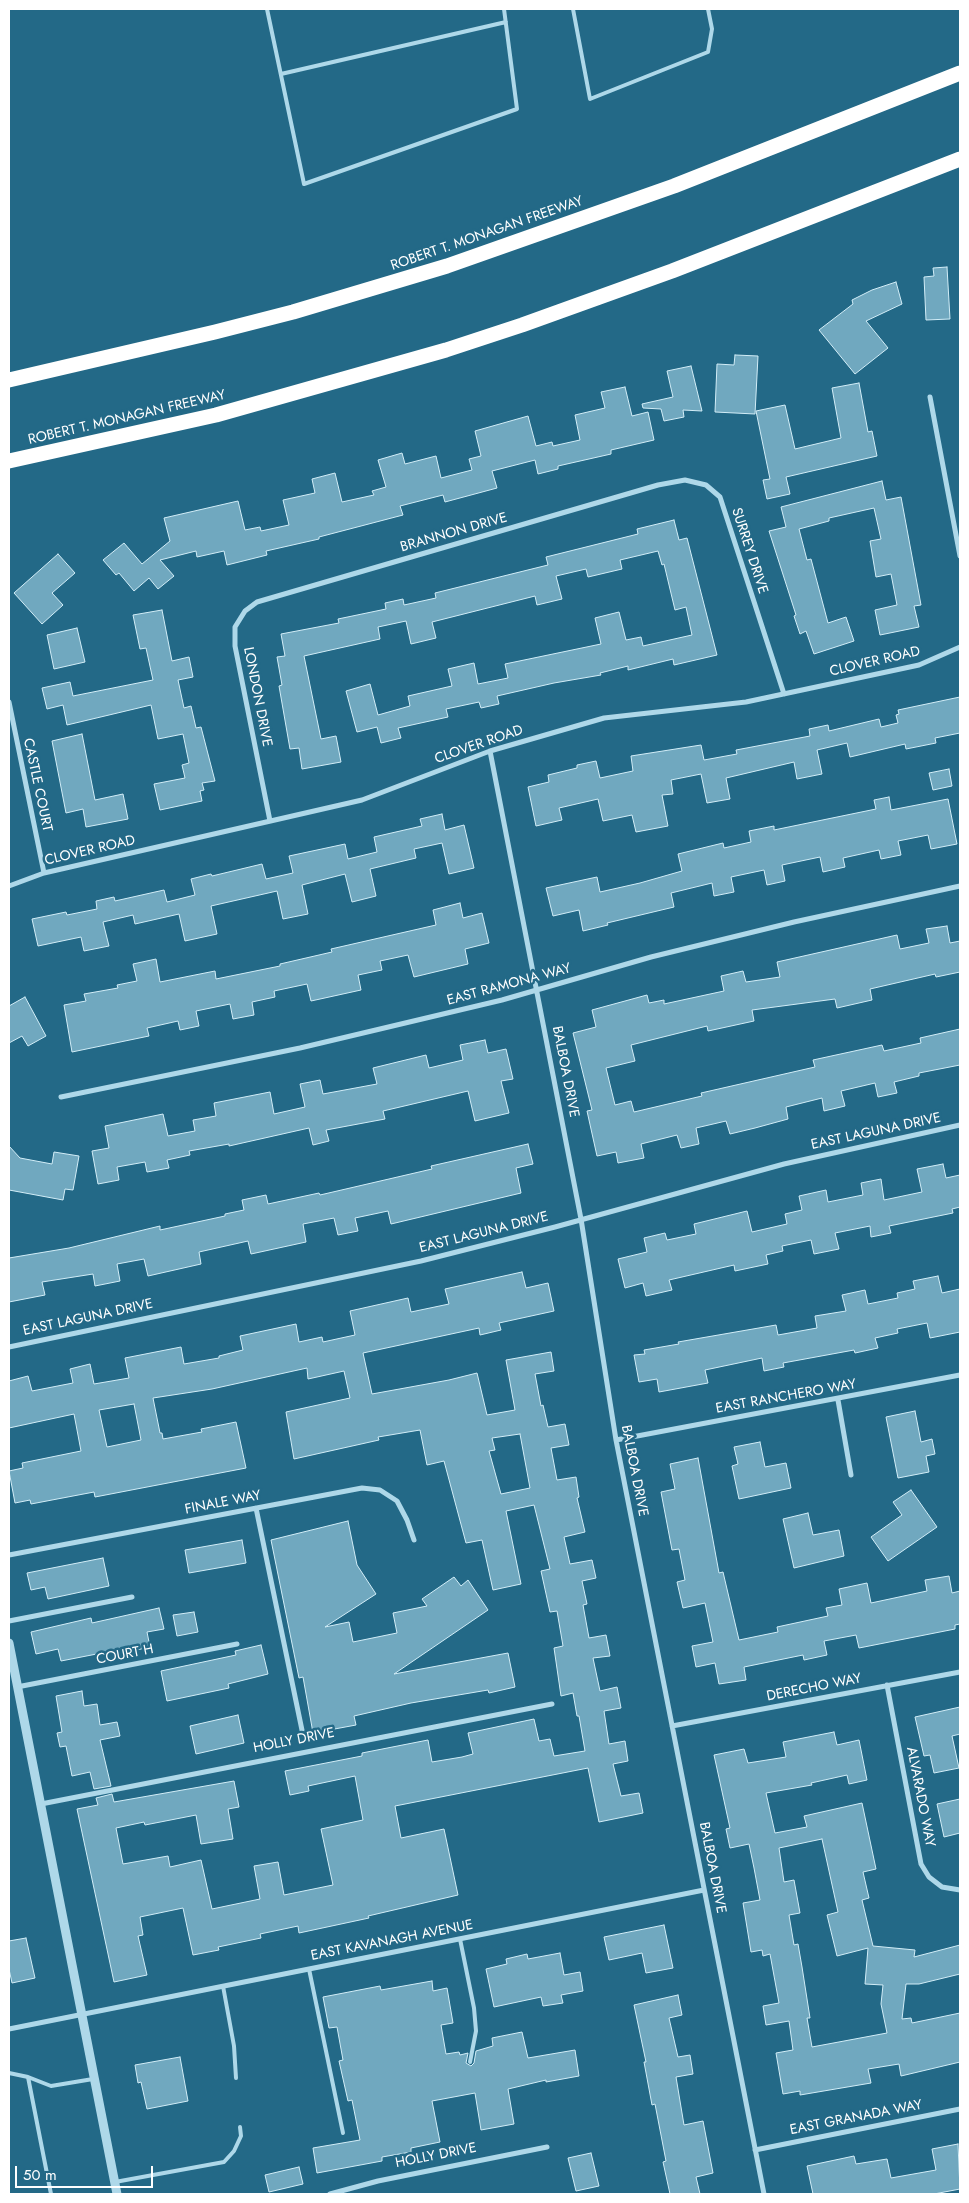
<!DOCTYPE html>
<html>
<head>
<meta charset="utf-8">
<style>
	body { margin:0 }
	#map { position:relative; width:969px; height:2203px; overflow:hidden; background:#236987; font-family:Jost,sans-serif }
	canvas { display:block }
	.frame { position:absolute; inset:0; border:10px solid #fff; pointer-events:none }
	.scale { position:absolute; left:15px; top:2166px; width:138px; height:22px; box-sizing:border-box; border:2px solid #fff; border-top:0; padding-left:6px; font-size:15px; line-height:18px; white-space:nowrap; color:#fff; -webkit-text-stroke:4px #236987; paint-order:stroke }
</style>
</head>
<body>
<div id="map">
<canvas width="969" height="2203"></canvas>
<div class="frame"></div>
<div class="scale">50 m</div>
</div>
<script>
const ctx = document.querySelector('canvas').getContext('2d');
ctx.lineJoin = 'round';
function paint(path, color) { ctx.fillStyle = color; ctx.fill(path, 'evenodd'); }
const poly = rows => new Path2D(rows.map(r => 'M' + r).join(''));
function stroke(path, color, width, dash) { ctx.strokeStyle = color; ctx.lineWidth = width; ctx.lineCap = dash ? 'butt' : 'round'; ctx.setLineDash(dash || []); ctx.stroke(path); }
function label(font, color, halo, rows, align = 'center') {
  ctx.font = font + ' Jost,sans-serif'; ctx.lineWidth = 5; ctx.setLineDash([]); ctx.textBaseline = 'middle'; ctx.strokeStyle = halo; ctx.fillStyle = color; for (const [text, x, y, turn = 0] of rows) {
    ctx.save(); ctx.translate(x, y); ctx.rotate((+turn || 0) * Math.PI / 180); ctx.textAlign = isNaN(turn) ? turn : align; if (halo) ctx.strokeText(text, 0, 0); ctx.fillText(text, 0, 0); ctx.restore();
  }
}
const building = poly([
	[947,267,950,319,926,320,924,277,934,276,933,268,947,267],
	[896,282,902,304,866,321,888,348,855,374,819,330,853,304,852,300,872,290,896,282],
	[735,355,758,356,755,414,715,412,717,364,734,365,735,355],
	[691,366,702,411,683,410,684,417,664,421,661,409,643,408,642,404,673,397,667,371,691,366],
	[859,383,868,432,872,431,877,456,786,477,790,494,767,499,763,480,770,479,756,411,785,405,795,449,841,438,832,388,859,383],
	[625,387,632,416,648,412,654,440,611,450,611,454,558,466,558,469,538,474,535,460,492,471,497,488,445,502,443,495,400,506,403,515,319,537,319,539,266,551,267,555,227,565,224,551,197,557,196,551,160,560,174,576,158,589,149,578,134,591,119,573,116,575,103,560,124,543,142,564,170,541,164,518,238,501,245,530,260,527,261,531,289,525,283,500,315,493,312,479,335,473,342,502,374,495,372,491,386,487,378,460,402,453,405,464,436,456,441,478,472,470,469,459,481,456,475,431,528,416,536,446,552,442,553,446,580,440,575,415,605,408,601,392,625,387],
	[882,481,886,500,901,497,921,605,914,606,919,627,880,635,875,610,897,605,891,574,876,577,870,541,881,539,874,508,829,518,829,521,799,529,807,560,811,559,828,623,846,617,854,641,814,654,806,631,800,634,794,616,796,615,769,531,786,527,781,507,882,481],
	[674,520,679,540,687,538,717,655,674,665,673,659,628,670,628,666,600,673,601,675,554,683,497,696,499,704,481,708,479,702,446,709,448,717,398,728,401,738,381,743,377,727,357,732,346,691,370,684,378,715,410,706,408,696,452,686,448,669,474,663,478,684,508,678,505,664,601,644,595,618,619,612,626,640,641,637,643,646,692,635,686,607,675,610,664,564,662,565,658,551,620,560,622,569,588,577,586,569,556,576,562,599,537,605,535,596,432,622,436,638,411,644,406,621,378,627,380,639,304,656,321,739,336,736,341,762,302,769,299,748,290,749,279,686,282,685,277,657,285,656,281,634,339,623,338,619,386,609,385,603,403,599,404,605,436,598,435,593,548,565,546,557,638,534,637,529,674,520],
	[58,554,75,573,52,593,63,605,42,624,14,593,58,554],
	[162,610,172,661,189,657,193,677,178,680,184,708,191,706,196,728,201,727,215,781,202,783,204,790,200,791,202,801,160,810,154,784,185,778,182,765,189,763,183,734,158,739,151,705,67,725,63,705,47,709,42,688,70,682,73,696,153,680,146,648,140,649,133,615,162,610],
	[77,628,85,662,54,669,47,635,77,628],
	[960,697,960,733,935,738,936,743,906,749,905,744,850,757,847,743,817,750,822,774,797,779,794,762,726,778,730,799,707,803,701,774,671,780,673,794,662,795,668,826,636,832,632,815,603,821,598,799,559,808,562,820,536,826,528,787,549,782,548,775,577,768,577,765,596,761,600,778,633,771,631,756,701,745,704,760,737,754,736,750,810,736,809,729,828,725,829,731,879,719,881,727,898,723,896,715,899,714,898,710,960,697],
	[82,734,95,800,123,794,128,819,86,827,83,809,66,813,52,741,82,734],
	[949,769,952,786,933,790,929,773,949,769],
	[889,797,891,810,948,799,957,844,931,849,928,835,898,841,901,855,881,859,879,850,843,858,845,867,823,872,820,857,782,865,785,881,767,885,764,870,731,877,734,892,714,896,712,883,671,893,674,907,607,923,608,925,583,931,579,910,553,916,546,888,597,877,600,892,640,883,682,871,678,854,723,843,724,848,751,842,749,831,774,826,774,830,876,809,874,800,889,797],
	[442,814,445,830,464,825,474,868,449,874,442,843,414,849,416,858,370,869,376,896,352,902,345,874,302,885,308,914,283,919,277,891,211,906,217,934,185,941,179,914,135,924,133,915,103,922,109,946,84,951,81,937,38,946,32,919,66,912,67,915,97,909,96,901,114,897,115,901,164,890,167,902,195,895,191,879,211,874,212,876,262,864,266,879,293,873,289,856,345,844,348,859,377,852,374,837,422,826,420,819,442,814],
	[460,903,463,918,482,913,489,943,465,949,468,964,414,977,408,955,380,961,382,970,358,975,361,990,311,1001,307,984,274,991,275,997,252,1002,254,1015,233,1019,230,1004,196,1011,199,1026,180,1030,178,1021,147,1028,149,1036,72,1052,64,1005,86,1001,84,994,118,988,117,985,137,981,133,964,156,959,160,982,215,971,216,979,280,966,280,964,332,952,331,949,436,925,433,910,460,903],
	[947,926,950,943,960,941,960,972,936,977,935,974,870,989,872,1000,837,1008,835,999,752,1010,754,1021,708,1031,707,1026,631,1045,635,1061,606,1068,615,1105,631,1101,634,1112,702,1096,701,1093,815,1067,813,1060,882,1045,884,1051,921,1043,920,1038,960,1029,960,1065,919,1073,919,1076,894,1082,897,1093,878,1097,875,1083,841,1091,845,1106,824,1111,822,1098,786,1107,788,1119,755,1128,730,1134,726,1121,696,1128,699,1144,681,1148,677,1135,641,1144,644,1158,618,1163,616,1152,597,1156,587,1111,592,1110,573,1033,596,1027,592,1010,647,995,649,1003,664,1000,664,1004,724,991,721,976,743,971,746,982,780,977,777,962,897,935,900,949,929,943,926,929,947,926],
	[25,997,46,1036,28,1046,22,1036,9,1043,9,1006,25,997],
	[485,1040,488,1053,506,1049,513,1079,501,1081,509,1113,475,1121,468,1091,383,1111,385,1119,326,1130,329,1141,313,1145,309,1128,229,1146,229,1144,189,1151,190,1155,167,1160,169,1168,147,1172,145,1162,117,1167,119,1180,98,1184,92,1151,109,1148,105,1126,163,1114,168,1136,195,1131,193,1120,216,1116,214,1103,270,1092,274,1114,305,1107,300,1084,320,1080,323,1094,377,1084,373,1068,426,1055,429,1068,463,1060,460,1045,485,1040],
	[528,1144,533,1164,516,1168,521,1193,391,1224,388,1211,355,1218,358,1231,338,1235,334,1218,303,1224,306,1242,251,1254,248,1241,199,1252,201,1264,148,1276,144,1259,117,1264,120,1281,95,1286,93,1274,42,1282,45,1295,9,1302,9,1258,69,1248,160,1226,160,1230,225,1216,225,1214,244,1210,242,1200,266,1195,268,1204,319,1193,320,1195,432,1169,431,1166,528,1144],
	[9,1146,20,1158,52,1164,54,1152,79,1156,73,1190,65,1189,63,1200,9,1190,9,1146],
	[943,1164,946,1178,960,1175,960,1207,952,1209,953,1213,889,1226,891,1233,871,1237,870,1226,835,1233,839,1249,814,1254,811,1240,782,1246,783,1251,766,1255,768,1264,735,1271,734,1265,669,1280,672,1290,646,1296,643,1283,625,1288,618,1259,647,1252,644,1238,665,1233,667,1240,696,1234,694,1224,747,1211,752,1232,787,1224,785,1214,802,1210,799,1196,826,1190,828,1202,863,1195,861,1183,881,1179,884,1200,922,1192,917,1169,943,1164],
	[522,1272,526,1288,548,1283,554,1311,499,1323,501,1330,480,1335,479,1328,363,1353,372,1394,449,1380,477,1373,487,1415,515,1410,506,1360,551,1352,554,1371,535,1374,541,1406,543,1405,548,1427,565,1424,569,1445,551,1448,557,1480,576,1477,579,1497,577,1498,585,1532,564,1537,570,1564,592,1560,596,1578,582,1581,587,1604,583,1605,589,1638,606,1635,610,1656,593,1658,600,1691,617,1687,621,1708,604,1711,609,1744,625,1741,628,1761,613,1764,621,1796,639,1793,643,1813,599,1822,588,1768,395,1806,401,1838,444,1829,458,1895,368,1916,369,1918,299,1933,298,1926,260,1934,261,1938,218,1947,219,1950,193,1955,183,1908,140,1917,143,1935,138,1936,147,1975,114,1982,77,1809,98,1805,96,1798,112,1794,114,1802,234,1781,239,1807,228,1809,233,1839,201,1844,196,1815,145,1825,144,1822,116,1828,123,1864,168,1856,170,1867,201,1860,212,1909,260,1899,254,1866,278,1862,284,1895,333,1885,321,1829,363,1820,355,1776,308,1786,309,1791,290,1795,285,1771,362,1756,362,1753,428,1740,432,1762,462,1757,473,1754,468,1733,534,1719,539,1741,550,1739,554,1756,585,1751,579,1716,577,1716,573,1693,561,1696,554,1648,563,1646,557,1611,550,1612,541,1571,550,1569,534,1505,506,1511,521,1584,493,1590,482,1540,466,1543,444,1461,427,1465,420,1430,378,1437,379,1440,294,1459,286,1412,350,1398,344,1371,308,1379,307,1368,212,1389,153,1398,160,1433,162,1433,163,1439,202,1432,201,1429,236,1422,246,1468,95,1497,94,1492,31,1504,30,1500,15,1503,9,1471,23,1468,22,1463,81,1451,74,1414,9,1428,9,1381,28,1376,32,1391,73,1383,70,1369,90,1364,94,1384,129,1378,125,1358,181,1347,184,1364,219,1358,219,1356,243,1350,240,1336,296,1324,299,1342,322,1337,323,1342,355,1335,350,1311,408,1298,411,1312,449,1304,445,1289,522,1272],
	[134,1404,141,1440,107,1447,99,1410,134,1404],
	[520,1434,530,1488,501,1494,489,1451,495,1450,492,1438,520,1434],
	[938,1276,942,1293,960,1289,960,1332,930,1338,927,1323,897,1329,898,1333,875,1338,878,1348,855,1353,854,1350,783,1363,784,1367,764,1371,762,1358,705,1370,708,1383,659,1392,657,1379,639,1382,634,1355,645,1354,644,1350,679,1344,678,1342,776,1325,778,1335,817,1328,815,1316,846,1311,842,1295,865,1290,868,1304,898,1298,897,1293,915,1289,913,1281,938,1276],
	[915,1411,921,1442,932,1439,935,1454,926,1456,929,1472,898,1478,886,1417,915,1411],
	[760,1442,765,1467,786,1463,791,1488,739,1499,732,1466,738,1464,734,1447,760,1442],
	[698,1458,719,1573,723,1572,739,1640,778,1632,777,1627,828,1616,826,1608,842,1605,839,1589,867,1583,871,1603,927,1591,925,1580,949,1576,952,1593,960,1591,960,1624,955,1625,955,1629,859,1648,856,1635,824,1641,827,1655,804,1660,803,1655,744,1667,746,1680,719,1684,715,1663,696,1667,692,1646,713,1642,705,1603,683,1608,677,1582,685,1580,679,1549,672,1550,661,1492,675,1489,670,1464,698,1458],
	[911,1490,937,1527,888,1561,871,1537,902,1515,893,1502,911,1490],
	[808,1513,813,1535,839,1530,844,1556,794,1568,783,1519,808,1513],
	[348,1521,357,1565,376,1594,325,1627,349,1622,353,1642,397,1633,393,1613,427,1606,422,1599,454,1577,461,1586,468,1580,488,1610,394,1674,508,1653,515,1687,489,1693,488,1690,411,1703,354,1716,356,1725,313,1733,303,1677,299,1678,271,1540,348,1521],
	[242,1540,246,1563,189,1573,185,1550,242,1540],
	[103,1558,109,1586,48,1599,45,1587,31,1590,27,1573,103,1558],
	[159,1608,164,1629,147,1632,150,1647,118,1654,117,1650,61,1661,58,1649,36,1654,31,1632,91,1618,92,1623,159,1608],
	[194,1612,198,1632,177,1636,173,1615,194,1612],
	[261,1645,268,1674,228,1684,229,1688,167,1701,161,1671,236,1655,235,1651,261,1645],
	[82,1691,84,1706,97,1704,100,1725,117,1722,120,1736,100,1740,111,1786,94,1789,90,1772,72,1776,66,1746,60,1747,57,1733,62,1732,56,1696,82,1691],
	[960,1707,960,1734,952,1736,959,1768,934,1773,930,1755,924,1756,915,1717,960,1707],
	[238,1715,244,1743,196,1754,190,1726,238,1715],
	[834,1732,837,1745,859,1740,867,1780,849,1784,847,1775,811,1783,812,1785,766,1793,775,1833,807,1827,804,1816,862,1803,876,1869,863,1872,869,1898,862,1900,873,1946,915,1950,914,1957,960,1945,960,1974,919,1984,906,1984,902,2019,911,2018,912,2023,960,2013,960,2062,901,2076,899,2064,868,2069,871,2083,800,2095,800,2091,783,2094,776,2053,793,2050,789,2021,766,2025,763,2006,779,2003,770,1954,763,1956,762,1950,751,1952,743,1903,760,1900,754,1868,749,1844,730,1848,726,1829,730,1828,714,1755,744,1749,748,1763,786,1757,783,1742,834,1732],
	[822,1839,838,1912,827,1915,837,1956,868,1948,865,1984,883,1985,881,2004,887,2033,812,2047,807,2018,810,2018,802,1967,798,1944,794,1945,789,1915,800,1913,794,1880,784,1882,779,1848,822,1839],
	[960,1799,960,1833,944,1837,937,1804,960,1799],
	[664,1925,673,1968,646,1973,642,1953,609,1960,604,1937,664,1925],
	[26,1938,35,1978,12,1983,9,1969,9,1941,26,1938],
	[560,1953,564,1975,580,1972,583,1991,561,1995,563,2003,543,2006,541,1997,494,2007,486,1969,507,1964,506,1959,527,1954,528,1959,560,1953],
	[432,1981,433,1991,447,1988,453,2023,441,2025,446,2054,459,2052,460,2055,468,2053,466,2063,471,2066,474,2063,476,2051,493,2046,492,2038,522,2032,528,2058,575,2050,579,2076,546,2082,546,2080,508,2089,514,2124,481,2130,475,2093,432,2101,440,2142,411,2148,411,2152,382,2157,382,2161,317,2173,313,2148,360,2140,352,2100,348,2101,339,2061,343,2060,337,2027,329,2028,323,1997,380,1986,381,1990,432,1981],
	[678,1995,682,2015,669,2018,678,2057,690,2055,693,2074,676,2077,684,2125,703,2121,713,2173,696,2177,700,2194,670,2194,663,2162,666,2161,655,2104,652,2105,644,2062,646,2062,634,2005,678,1995],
	[180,2057,188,2101,147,2109,141,2082,138,2083,135,2065,180,2057],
	[958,2144,960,2189,934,2194,813,2194,807,2166,854,2156,856,2164,887,2159,891,2178,936,2170,932,2149,958,2144],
	[591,2153,599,2186,576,2191,568,2158,591,2153],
	[299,2167,303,2184,269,2192,265,2175,299,2167]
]);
const service = poly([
	[267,9,304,184,517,109,504,9],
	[573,9,590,99,708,52,712,29,708,9],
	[281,74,506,22],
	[460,1939,474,2008,476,2031,470,2062],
	[309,1969,343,2133],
	[223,1986,234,2046,236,2078],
	[9,2073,28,2077,51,2086,93,2079],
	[28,2077,51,2194],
	[115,2182,224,2162,234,2151,241,2136,240,2127]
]);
const minor = poly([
	[930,397,960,556],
	[9,702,44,873],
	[490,751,581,1219,616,1440,764,2194],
	[270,821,235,646,235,627,245,611,257,602,658,485,685,480,706,485,720,497,784,694],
	[9,886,44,873,362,800,490,751,604,718,746,702,919,665,960,647],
	[61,1097,300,1048,502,1000,651,957,794,922,960,886],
	[9,1347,421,1261,555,1227,784,1164,960,1125],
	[838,1400,851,1475],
	[616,1440,960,1375],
	[256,1508,303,1735],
	[9,1555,362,1488,380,1490,397,1501,407,1520,414,1540],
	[9,1621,132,1597],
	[887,1685,921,1864,929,1877,942,1887,960,1890],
	[17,1687,237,1644],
	[672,1726,960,1672],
	[41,1804,552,1704],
	[9,2029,704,1890],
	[755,2150,960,2109],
	[330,2194,378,2181,547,2147]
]);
const tertiary = poly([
	[9,1643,117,2194]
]);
const motorway = poly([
	[9,380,215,332,293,312,447,266,674,186,960,73],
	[9,461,216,415,446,350,522,325,672,271,960,159]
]);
const streetNames = [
	["ROBERT T. MONAGAN FREEWAY",487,234,-19],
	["ROBERT T. MONAGAN FREEWAY",127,418,-13],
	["BRANNON DRIVE",454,533,-16],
	["SURREY DRIVE",749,551,72],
	["CLOVER ROAD",875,662,-13],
	["LONDON DRIVE",257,697,79],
	["CLOVER ROAD",479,745,-19],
	["CASTLE COURT",37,785,78],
	["CLOVER ROAD",90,851,-13],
	["EAST RAMONA WAY",509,985,-15],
	["BALBOA DRIVE",565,1072,79],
	["EAST LAGUNA DRIVE",876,1132,-12],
	["EAST LAGUNA DRIVE",484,1233,-14],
	["EAST LAGUNA DRIVE",88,1318,-12],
	["EAST RANCHERO WAY",786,1397,-10],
	["BALBOA DRIVE",634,1471,79],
	["FINALE WAY",223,1503,-11],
	["COURT H",125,1655,-11],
	["DERECHO WAY",814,1688,-11],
	["HOLLY DRIVE",294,1741,-11],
	["ALVARADO WAY",920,1797,79],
	["BALBOA DRIVE",712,1868,79],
	["EAST KAVANAGH AVENUE",392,1941,-11],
	["EAST GRANADA WAY",856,2118,-11],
	["HOLLY DRIVE",436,2156,-11]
];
paint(building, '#70a8bf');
stroke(building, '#d2edf7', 1);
stroke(service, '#aed8e9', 4);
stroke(minor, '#aed8e9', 5);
stroke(tertiary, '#aed8e9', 9);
stroke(motorway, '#fff', 15);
label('14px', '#fff', '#236987', streetNames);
</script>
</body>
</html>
